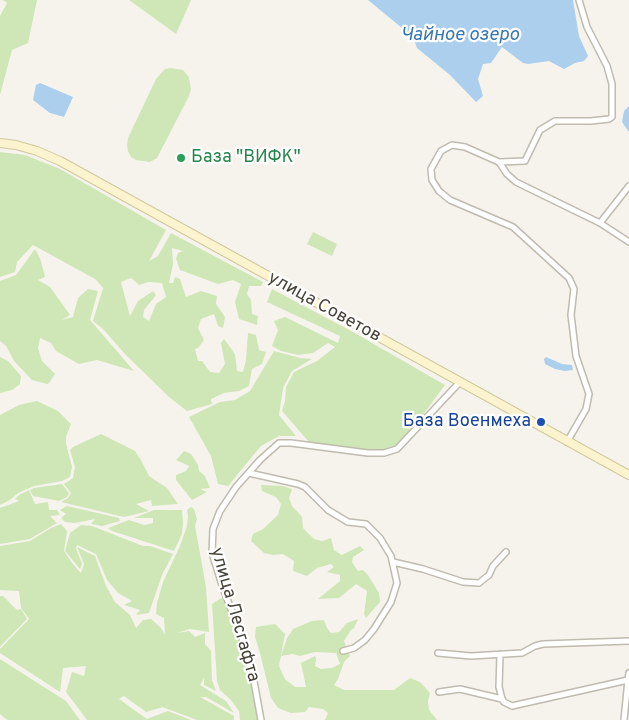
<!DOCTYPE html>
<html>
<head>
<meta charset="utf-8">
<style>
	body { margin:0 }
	canvas { display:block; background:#f5f3ec }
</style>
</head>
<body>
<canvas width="629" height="720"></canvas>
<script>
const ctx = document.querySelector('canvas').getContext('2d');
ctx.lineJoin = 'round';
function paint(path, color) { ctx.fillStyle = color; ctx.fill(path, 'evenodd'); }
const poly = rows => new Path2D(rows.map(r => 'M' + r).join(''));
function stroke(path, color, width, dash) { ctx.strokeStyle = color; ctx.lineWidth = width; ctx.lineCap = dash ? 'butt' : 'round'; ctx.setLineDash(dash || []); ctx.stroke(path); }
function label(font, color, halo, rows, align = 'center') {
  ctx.font = font + ' Overpass,sans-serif'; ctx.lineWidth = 4.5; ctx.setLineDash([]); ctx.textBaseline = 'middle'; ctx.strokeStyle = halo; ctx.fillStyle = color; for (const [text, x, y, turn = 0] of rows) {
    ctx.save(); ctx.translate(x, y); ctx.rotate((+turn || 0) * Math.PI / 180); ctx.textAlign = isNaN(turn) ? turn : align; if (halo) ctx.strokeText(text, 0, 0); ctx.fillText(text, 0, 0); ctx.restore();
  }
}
const green = poly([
	[3,0,37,0,28,43,12,50,0,95,0,16,7,3],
	[129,0,191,0,176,34],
	[171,68,183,70,189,77,191,89,189,96,157,158,150,162,136,160,131,157,128,151,127,145,128,138,156,79,165,69],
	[0,152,25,155,60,169,166,230,149,261,158,256,171,233,263,282,261,286,249,286,247,294,251,300,252,314,258,316,257,325,239,319,235,302,241,284,233,280,218,284,180,270,176,259,178,253,183,251,172,248,173,264,169,283,173,283,175,277,180,279,186,297,201,291,217,296,216,304,225,317,223,328,218,326,214,314,201,319,198,328,204,340,198,348,195,349,198,361,202,361,210,372,219,373,225,364,221,343,224,339,235,354,237,371,243,372,246,360,248,333,256,335,259,350,266,352,262,364,252,369,249,386,239,391,224,393,211,399,212,404,187,411,169,397,125,354,103,329,93,321,103,288,95,279,33,245,17,262,15,272,0,277],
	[131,278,139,285,148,282,162,283,166,297,156,304,149,321,143,317,144,310,156,295,153,291,138,301,130,316,121,282],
	[313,232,337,244,332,256,307,244],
	[35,249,40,258,45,277,38,280,50,287,70,315,62,320,73,317,78,298,88,289,98,291,90,320,134,371,97,360,79,364,56,351,51,343,40,338,38,348,42,361,55,374,49,383,47,384,32,380,14,361,6,346,0,341,0,281,16,275],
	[272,289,353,332,445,385,408,435,390,449,368,450,329,447,309,442,282,411,285,401,286,387,294,372,317,361,335,347,328,343,313,353,298,355,281,351,272,346,278,330,274,321,285,317,338,343,340,336,267,302],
	[274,351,300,358,312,359,292,371,283,388,279,415,296,436,279,436,261,446,228,486,218,484,211,456,189,417,220,402,235,400,250,391],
	[0,357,8,361,21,376,20,384,12,390,0,393],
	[37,401,58,411,71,424,66,437,66,444,72,467,70,477,62,481,34,486,18,493,10,500,0,505,0,415,19,405],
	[101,434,135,451,141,460,149,476,167,488,178,504,152,506,151,500,136,504,149,511,124,517,61,502,68,498,71,493,64,484,73,478,75,467,70,450,73,447],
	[184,451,191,454,198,465,199,471,205,476,210,488,200,489,207,492,192,500,176,480,176,475,186,471,189,466,176,460],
	[62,484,69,493,67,497,59,501,33,496,30,490,34,488],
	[261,485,283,486,292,489,289,498,292,506,302,517,303,528,314,539,322,541,331,538,334,550,342,555,360,546,364,550,353,557,352,562,358,571,363,570,368,575,379,593,380,602,366,618,364,614,367,591,356,584,339,598,318,599,340,581,340,575,327,572,334,567,331,564,317,568,307,576,293,571,294,561,283,554,273,555,264,553,251,541,253,534,263,529,278,515,281,504,276,497,262,491],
	[29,490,35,504,48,502,49,510,57,510,60,515,50,516,57,523,30,539,0,544,0,508,19,501,15,499,19,495],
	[67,506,119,518,120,521,102,526,91,524,95,519,75,523,65,522,61,518,66,514,60,510],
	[191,507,194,509,197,519,195,526,206,587,209,632,190,629,177,633,189,631,195,637,205,633,205,644,211,651,212,680,216,691,204,685,204,678,200,685,226,701,234,713,206,697,200,697,234,716,234,720,197,720,157,705,163,707,146,712,124,696,119,699,147,719,168,711,191,720,87,720,66,692,72,672,84,676,86,666,63,668,60,692,0,653,0,649,29,619,21,608,19,591,0,590,0,546,30,541,51,528,61,524,67,531,64,551,72,563,81,573,84,564,77,547,95,556,106,586,115,602,130,615,136,628,143,620,151,619,160,627,165,634,164,618,156,614,157,603,163,582,180,546,187,526,188,516,187,510],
	[154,510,182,510,183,523,182,534,174,551,112,531,108,528,129,520,144,525,153,523,153,518,134,518],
	[81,525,92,526,143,546,150,546,173,554,162,575,149,613,136,615,140,610,124,605,132,601,118,593,107,580,96,554,77,545,76,548,82,564,80,569,65,551,70,533],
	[226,595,248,657,238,660,250,665,258,709,258,720,240,720,239,711,231,700,220,690,217,681,212,604],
	[0,596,3,596,17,610,21,609,27,619,0,647],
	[358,619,354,628,351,630,344,641,350,656,344,662,338,679,334,685,344,690,394,690,410,678,420,682,430,693,428,701,429,710,437,720,325,720,328,713,323,709,309,707,305,712,291,713,278,708,271,698,260,653,255,637,256,627,275,624,285,634,279,666,285,679,295,687,306,687,301,663,315,656,316,659,315,666,321,669,332,668,340,664,336,653,315,652,300,656,293,654,281,656,287,638,293,629,312,621,324,620,327,628,331,633,339,632,347,623],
	[0,659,66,701,80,720,8,720,6,719,0,714]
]);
const water = poly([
	[368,0,573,0,579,36,588,56,584,61,575,63,564,69,549,61,528,64,523,63,502,47,491,63,483,64,478,79,483,96,476,102,450,75,417,48,413,37],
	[40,83,73,97,64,117,50,113,33,100,36,85],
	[629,106,629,132,622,122,624,111],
	[546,357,562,364,572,365,573,370,565,371,555,369,545,364,544,359]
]);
const street = poly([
	[499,162,525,161,540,130,555,121,591,121,609,119,612,117,612,84,607,66,587,27,579,0],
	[600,223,629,186],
	[567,442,586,409,589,394,576,356,571,315,574,289,569,278,513,227,450,200,439,191,432,180,431,169,441,151,452,145,465,147,499,162,507,174,516,182,600,223,629,242],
	[249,473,298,484,305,487,328,510,348,522,366,524,380,538,391,556,397,583,391,602,374,629,365,640,354,648,343,651],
	[393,562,423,569,463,582,479,583,489,575,493,566,506,552],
	[438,653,471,656,522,653,535,646,543,644,629,641],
	[500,654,499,687,502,699,504,702,512,706,628,680,629,673],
	[439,692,460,689,502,699],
	[261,720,250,659,223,588,212,553,213,529,220,511,236,487,260,460,279,443,291,443,368,453,384,453,397,449,459,383],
	[624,720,628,680]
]);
const secondary = poly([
	[0,143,16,145,37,151,60,161,629,475]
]);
const markers = [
	[181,158,5,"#2e9e5b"],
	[541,422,5,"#1a4fb4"]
];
const leisureNames = [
	["База \"ВИФК\"",191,158]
];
const streetNames = [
	["улица Советов",324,308,29],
	["улица Лесгафта",234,615,74]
];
const transitNames = [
	["База Военмеха",531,422]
];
const waterNames = [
	["Чайное озеро",460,36]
];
paint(green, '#cfe7b7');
paint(water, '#accfed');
stroke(street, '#c0bbaf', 8);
stroke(secondary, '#d2c89e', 10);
stroke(street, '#fff', 5);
stroke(secondary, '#fcf4cf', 8);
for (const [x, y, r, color] of markers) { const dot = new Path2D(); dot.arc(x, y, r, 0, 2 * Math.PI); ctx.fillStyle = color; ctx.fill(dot); stroke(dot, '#fff', 2); }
label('18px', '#27864d', '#fff', leisureNames, 'left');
label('18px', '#49443a', '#fff', streetNames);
label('18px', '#164399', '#fff', transitNames, 'right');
label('italic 19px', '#3777b1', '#fff', waterNames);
</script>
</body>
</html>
